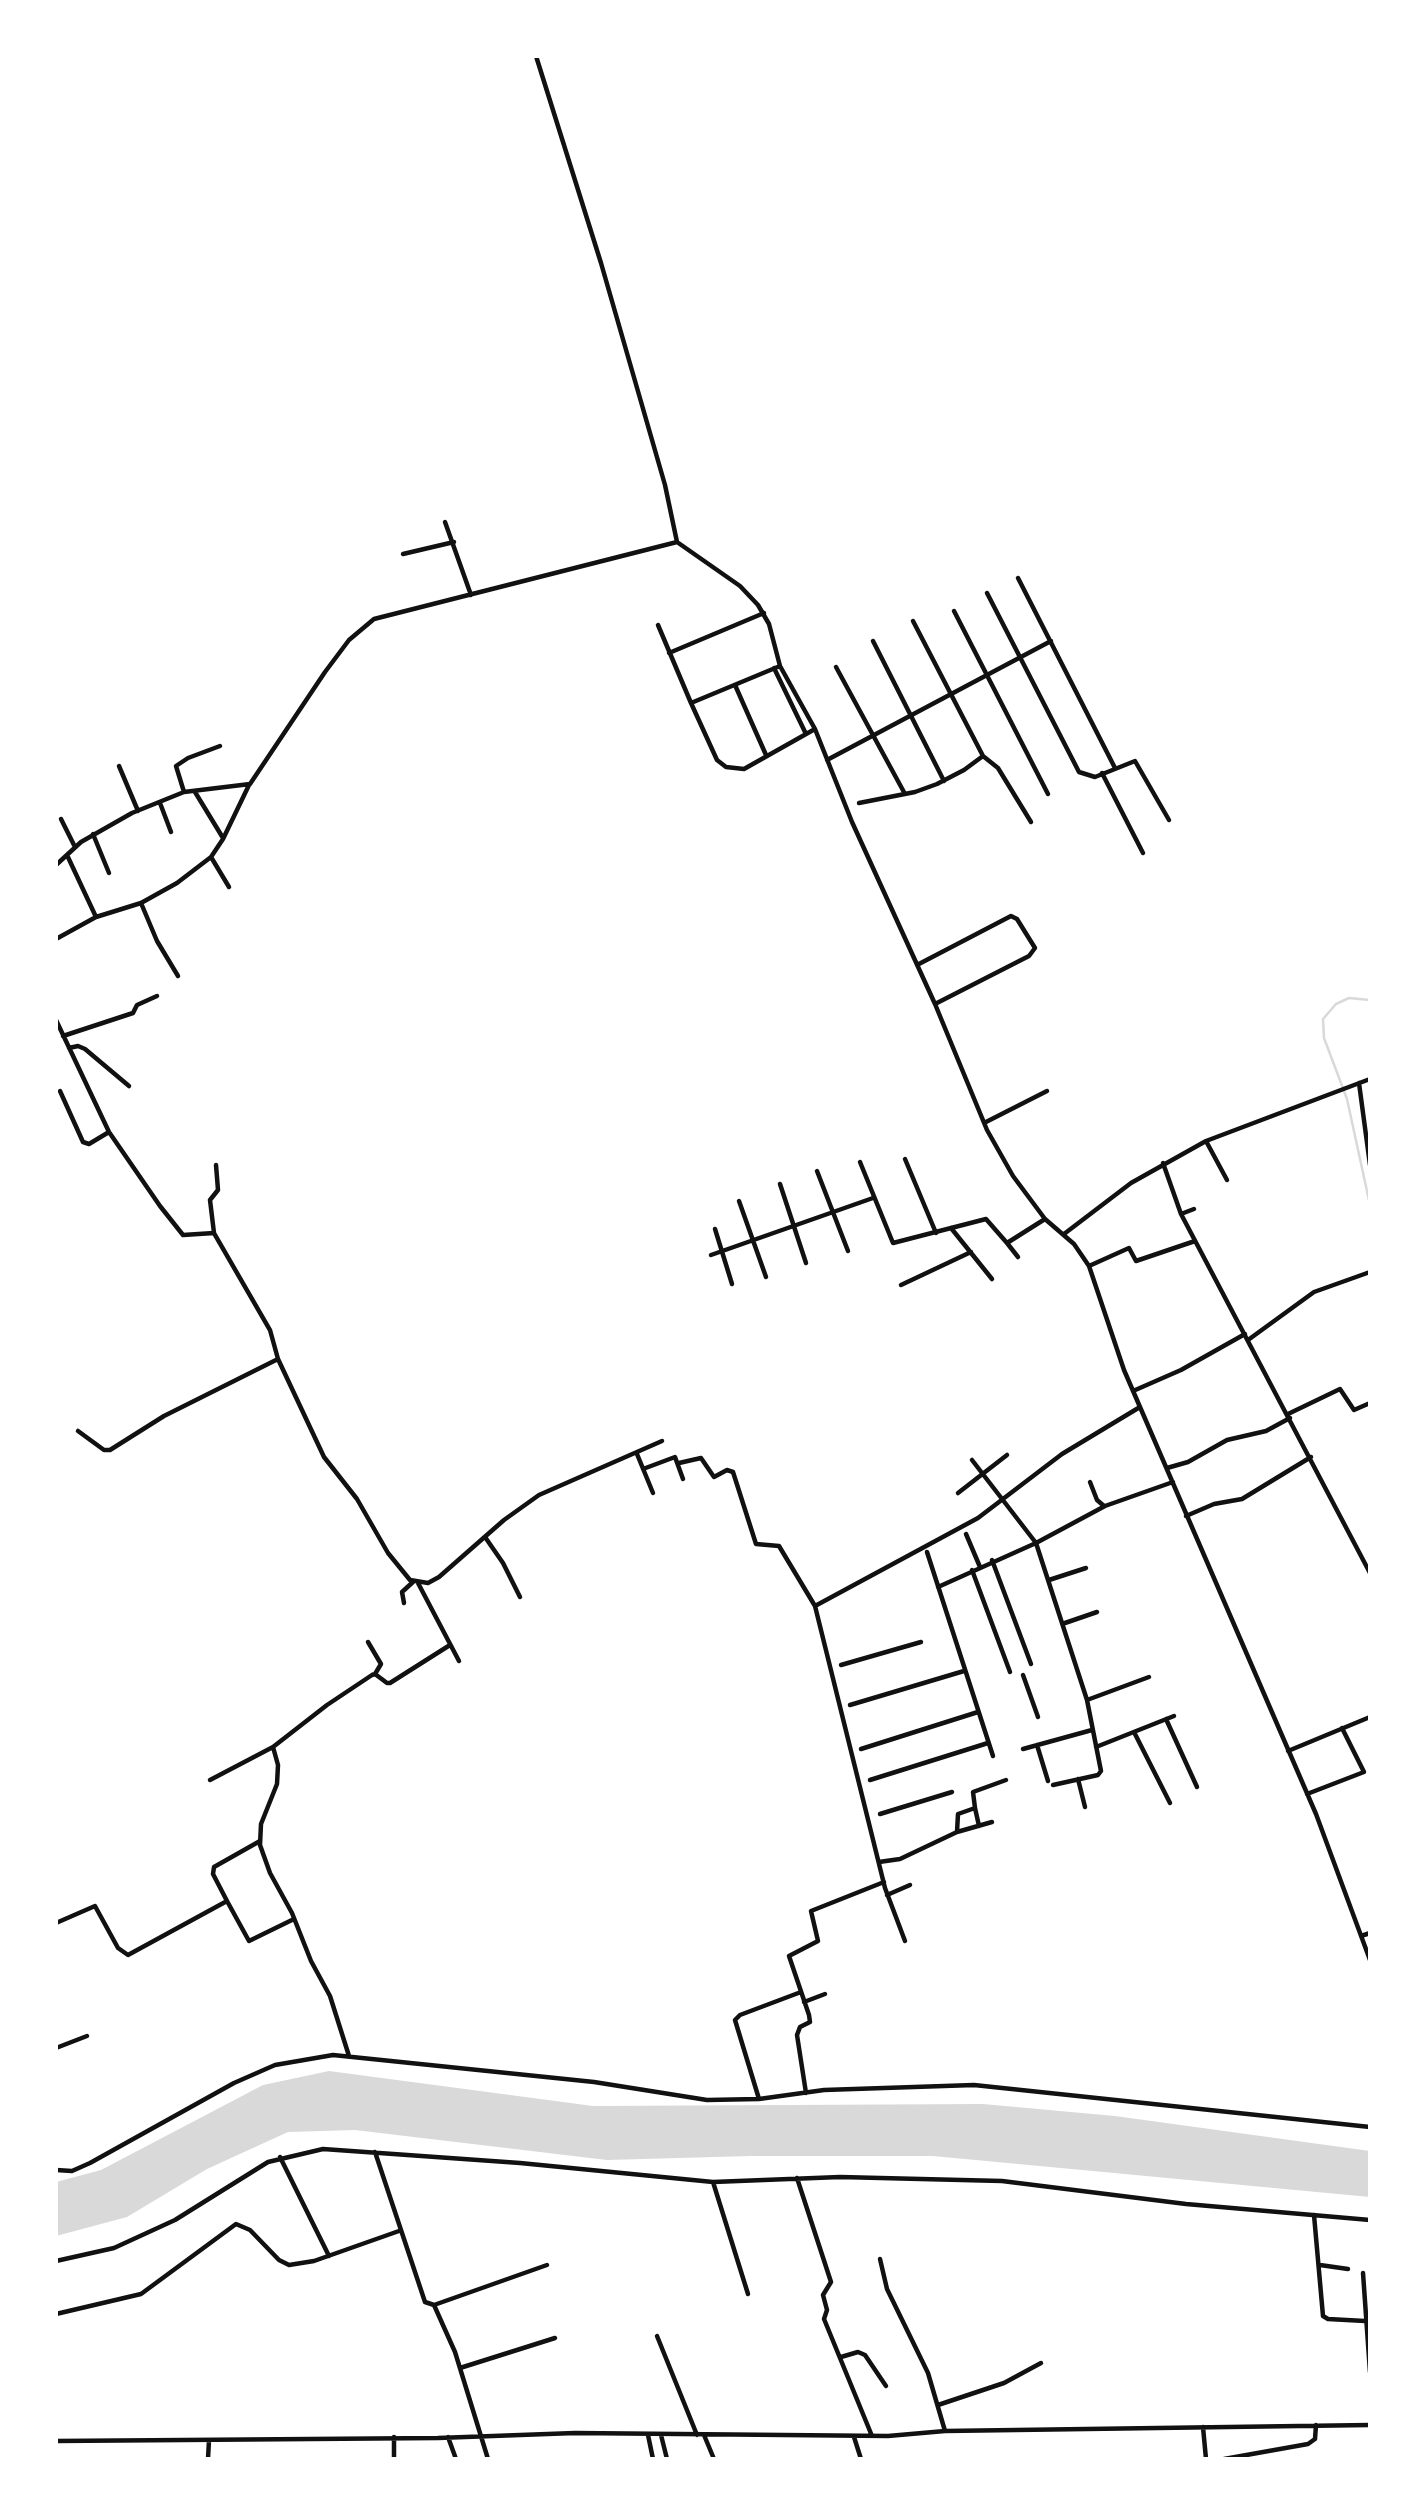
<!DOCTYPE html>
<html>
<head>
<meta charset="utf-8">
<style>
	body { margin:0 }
	#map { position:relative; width:1426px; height:2515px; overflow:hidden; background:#fff; font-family:Roboto,sans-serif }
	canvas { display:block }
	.frame { position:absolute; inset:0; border:58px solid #fff; pointer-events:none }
</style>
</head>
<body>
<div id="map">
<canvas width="1426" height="2515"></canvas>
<div class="frame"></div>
</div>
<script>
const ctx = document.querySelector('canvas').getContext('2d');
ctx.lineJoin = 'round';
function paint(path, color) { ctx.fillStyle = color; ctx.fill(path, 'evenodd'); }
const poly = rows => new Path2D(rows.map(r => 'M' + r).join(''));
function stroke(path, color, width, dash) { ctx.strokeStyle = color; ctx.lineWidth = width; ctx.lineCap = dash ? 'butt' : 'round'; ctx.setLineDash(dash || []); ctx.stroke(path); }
const water = poly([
	[329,2071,593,2106,983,2104,1115,2116,1370,2151,1370,2197,933,2156,750,2156,607,2160,355,2130,288,2132,207,2169,127,2217,56,2236,56,2182,101,2170,263,2085]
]);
const stream = poly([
	[1370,1000,1349,998,1336,1004,1323,1019,1324,1038,1347,1099,1370,1205]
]);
const minor = poly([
	[536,56,601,263,665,485,677,542],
	[445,522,471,595],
	[403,554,454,542],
	[1018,578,1115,768],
	[987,593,1079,772,1095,777,1135,761,1169,820],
	[954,611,1048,794],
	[913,621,983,756,998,768,1031,822],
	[658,625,691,703],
	[873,641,944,781],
	[669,653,764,613],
	[780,666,691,703,717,760,726,767,744,769,815,729],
	[836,667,905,794],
	[774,668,806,734],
	[735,685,766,755],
	[827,760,1051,641],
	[119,766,138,811],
	[1102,773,1143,853],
	[184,792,176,766,188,758,220,746],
	[195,792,223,838],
	[160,803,171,832],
	[859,803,915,792,937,784,964,770,983,756],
	[61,819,75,847],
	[93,834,109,873],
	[67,855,96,917],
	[211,857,229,887],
	[56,865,81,842,132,813,184,792,250,784,325,672,349,640,374,619,677,542,740,586,758,605,769,624,780,666,815,729,852,822,935,1004,987,1130,1013,1176,1045,1219,1074,1244,1089,1266,1124,1370,1316,1814,1370,1960],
	[141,903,157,941,178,976],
	[56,939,96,917,141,903,177,883,211,857,223,839,249,785],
	[917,965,1011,916,1017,919,1035,948,1029,956,935,1004],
	[56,1020,109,1132,160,1206,183,1235,214,1233],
	[63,1036,133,1013,137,1005,157,996],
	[69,1048,78,1046,85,1049,129,1086],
	[1359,1083,1370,1165],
	[60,1091,83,1142,89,1144,109,1132],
	[984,1123,1047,1091],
	[1206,1141,1227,1180],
	[905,1159,936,1233],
	[860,1162,893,1243,986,1219,1007,1243,1045,1219],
	[1163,1163,1181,1214,1370,1573],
	[216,1165,218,1190,210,1200,214,1233,270,1330,278,1359,324,1457,357,1499,388,1553,410,1580,428,1583,439,1577,504,1520,539,1495,662,1441],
	[817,1171,848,1251],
	[780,1184,806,1263],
	[739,1201,766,1277],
	[1181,1214,1194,1209],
	[951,1228,992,1279],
	[715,1229,732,1284],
	[1064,1234,1131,1183,1206,1141,1370,1079],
	[1007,1243,1018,1257],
	[711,1255,873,1198],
	[1089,1266,1129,1248,1136,1261,1195,1241],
	[901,1285,971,1252],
	[1248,1340,1314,1292,1370,1272],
	[1133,1391,1181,1370,1245,1334],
	[1288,1414,1340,1389,1354,1410,1370,1403],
	[78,1431,104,1450,110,1450,164,1416,278,1359],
	[637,1454,653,1493],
	[972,1460,1036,1543,1087,1700,1101,1771,1098,1775,1053,1785],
	[679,1463,701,1458,714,1477,727,1470,733,1472,756,1544,779,1546,815,1606,885,1888,905,1941],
	[1167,1468,1188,1462,1227,1440,1266,1431,1290,1418],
	[643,1469,675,1457,683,1479],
	[1090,1482,1097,1500,1104,1506],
	[958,1493,1007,1455],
	[1186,1516,1214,1504,1242,1499,1311,1457],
	[966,1534,980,1567],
	[485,1537,503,1563,520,1597],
	[927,1552,993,1756],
	[992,1560,1031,1664],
	[972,1570,1010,1672],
	[1049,1580,1086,1568],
	[418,1583,459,1661],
	[938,1587,1036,1543,1105,1506,1173,1482],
	[404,1603,402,1592,413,1582],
	[815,1606,978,1518,1062,1454,1140,1407],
	[1065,1623,1097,1612],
	[368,1642,381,1664,375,1674],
	[841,1665,921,1642],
	[1023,1675,1038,1717],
	[1087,1700,1149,1677],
	[850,1705,964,1671],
	[1166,1719,1197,1787],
	[1135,1734,1170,1803],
	[1037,1745,1048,1781],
	[1096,1747,1174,1716],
	[861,1749,978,1712],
	[1023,1749,1092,1730],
	[1288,1751,1370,1717],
	[1078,1779,1085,1807],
	[210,1780,273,1747],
	[870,1780,988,1743],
	[1307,1794,1364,1772,1342,1728],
	[975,1808,979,1826],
	[880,1814,952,1792],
	[957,1832,992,1822],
	[879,1862,900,1859,957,1832,958,1814,975,1808,973,1792,1006,1780],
	[887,1895,910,1885],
	[227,1901,213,1874,214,1867,260,1841],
	[56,1923,95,1906,118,1948,128,1955,227,1901,249,1941,294,1919],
	[1361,1936,1370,1933],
	[804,2002,825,1994],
	[56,2048,87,2036],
	[349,2056,330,1996,311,1961,292,1913,270,1873,260,1845,261,1824,277,1784,278,1765,273,1747,327,1705,372,1675,375,1674,387,1683,390,1683,450,1645],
	[806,2093,797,2035,800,2027,810,2022,809,2015,789,1956,818,1941,811,1911,884,1882],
	[759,2099,735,2020,740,2015,801,1992],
	[375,2152,425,2302,434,2305,547,2265],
	[280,2157,329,2256],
	[56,2170,72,2171,90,2163,234,2083,275,2065,333,2055,594,2082,707,2100,759,2099,824,2090,974,2085,1370,2127],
	[797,2178,831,2282,823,2295,827,2310,824,2319,872,2436],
	[713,2182,748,2294],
	[1314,2215,1323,2316,1328,2319,1365,2321],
	[880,2259,887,2289,928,2373,945,2431],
	[56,2261,114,2248,175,2220,268,2162,323,2149,520,2163,713,2182,840,2177,1002,2181,1186,2204,1370,2220],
	[1320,2265,1348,2269],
	[1363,2273,1370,2372],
	[434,2305,455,2352,488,2459],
	[56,2314,141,2294,236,2224,250,2230,279,2260,289,2265,314,2261,399,2231],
	[657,2336,697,2435],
	[841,2357,858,2352,865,2355,886,2386],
	[460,2368,555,2338],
	[938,2405,1004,2383,1041,2363],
	[1203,2427,1206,2459],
	[648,2435,653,2459],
	[661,2435,667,2459],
	[704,2435,714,2459],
	[394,2437,394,2459],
	[448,2437,456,2459],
	[854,2437,861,2459],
	[56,2441,438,2438,575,2433,888,2436,945,2431,1370,2425],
	[208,2459,209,2440],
	[1224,2459,1308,2444,1315,2439,1316,2425]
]);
paint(water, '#d9d9d9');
stroke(stream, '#d9d9d9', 2.5);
stroke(minor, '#111', 4.5);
</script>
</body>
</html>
